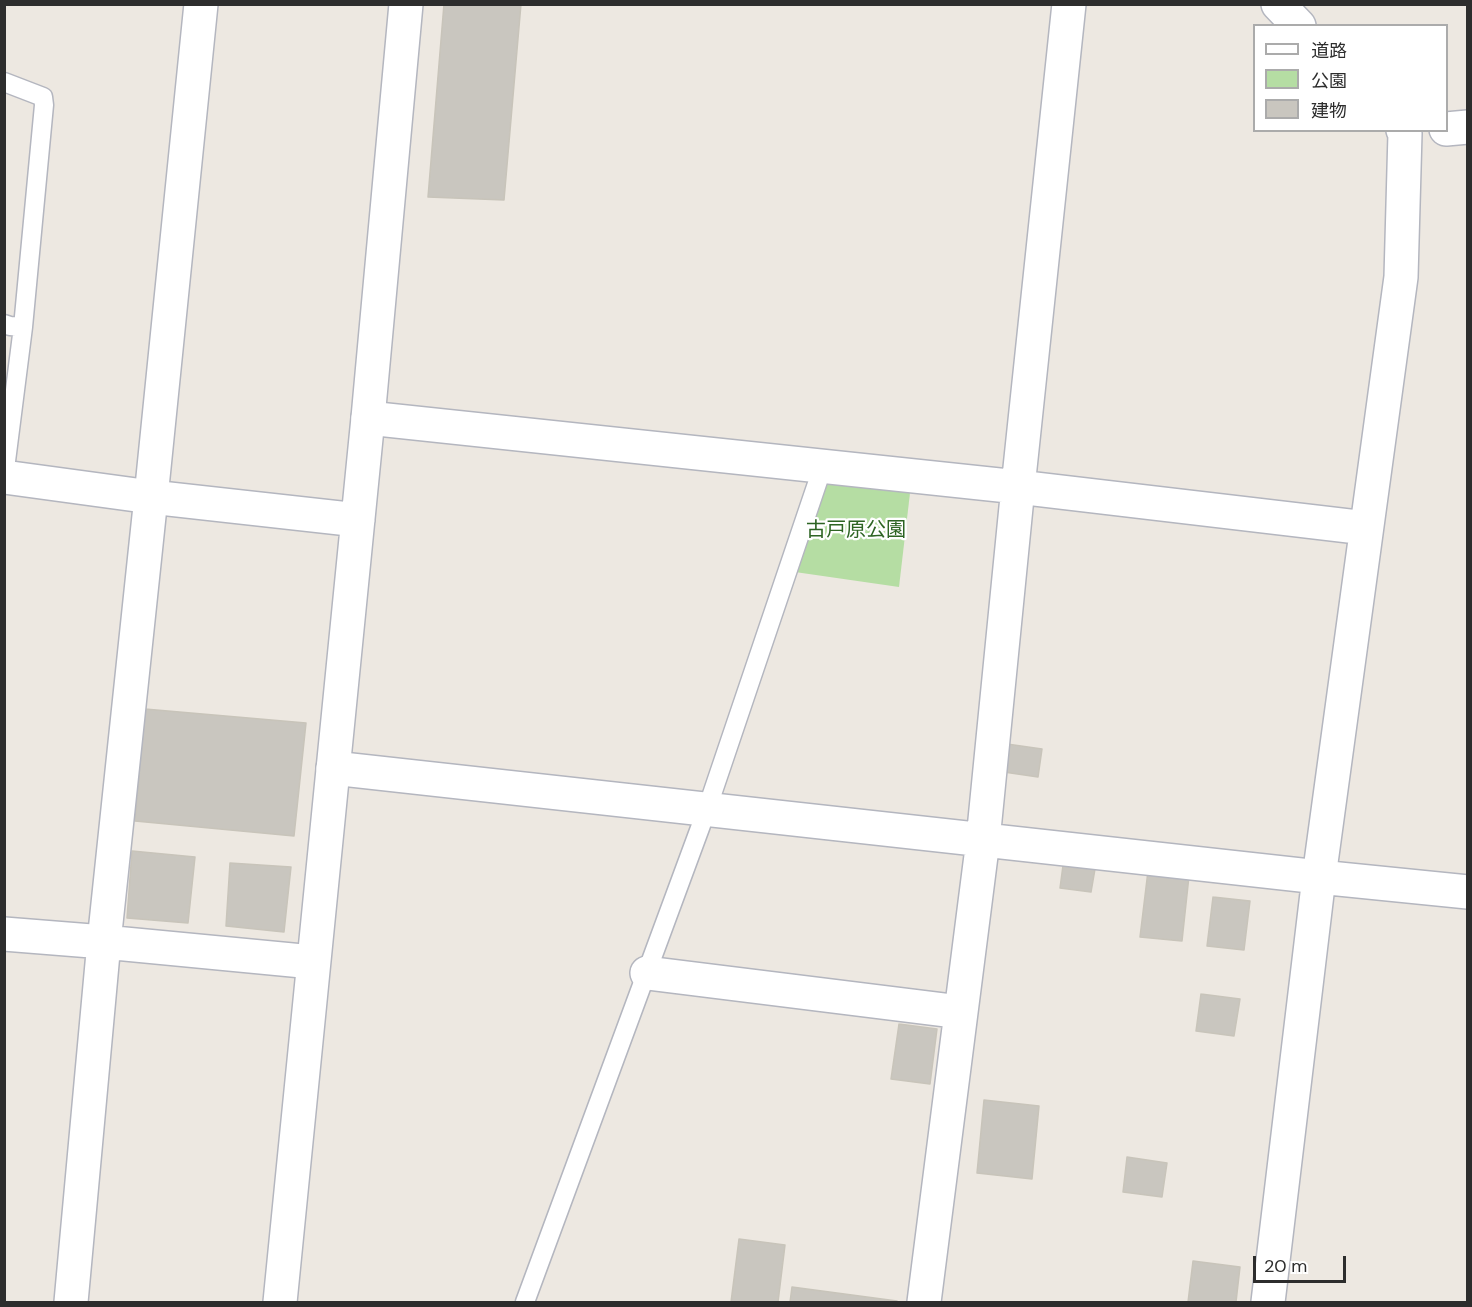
<!DOCTYPE html>
<html>
<head>
<meta charset="utf-8">
<style>
	body { margin:0 }
	#map { position:relative; width:1472px; height:1307px; overflow:hidden; background:#ede8e1; font-family:"DM Sans","Noto Sans JP",sans-serif }
	canvas { display:block }
	.frame { position:absolute; inset:0; border:6px solid #2d2d2d; pointer-events:none }
	.legend { position:absolute; left:1253px; top:24px; width:195px; height:108px; box-sizing:border-box; background:#fff; border:2px solid #ababab; margin:0; padding:8px 10px; list-style:none; font-size:18px; color:#2d2d2d }
	.legend li { display:flex; align-items:center; gap:12px; height:30px }
	.legend b { width:30px; border:2px solid #ababab }
	.scale { position:absolute; left:1253px; top:1256px; width:93px; height:27px; box-sizing:border-box; border:3px solid #2d2d2d; border-top:0; padding-left:8px; font-size:18px; line-height:21px; white-space:nowrap; color:#2d2d2d; -webkit-text-stroke:4px #fff; paint-order:stroke }
</style>
</head>
<body>
<div id="map">
<canvas width="1472" height="1307"></canvas>
<div class="frame"></div>
<ul class="legend">
<li><b style="height:8px;background:#fff"></b>道路</li>
<li><b style="height:16px;background:#b5dda3"></b>公園</li>
<li><b style="height:16px;background:#c9c6bf"></b>建物</li>
</ul>
<div class="scale">20 m</div>
</div>
<script>
const ctx = document.querySelector('canvas').getContext('2d');
ctx.lineJoin = 'round';
function paint(path, color) { ctx.fillStyle = color; ctx.fill(path, 'evenodd'); }
const poly = rows => new Path2D(rows.map(r => 'M' + r).join(''));
function stroke(path, color, width, dash) { ctx.strokeStyle = color; ctx.lineWidth = width; ctx.lineCap = dash ? 'butt' : 'round'; ctx.setLineDash(dash || []); ctx.stroke(path); }
function label(font, color, halo, rows, align = 'center') {
  ctx.font = font + ' "DM Sans","Noto Sans JP",sans-serif'; ctx.lineWidth = 4.5; ctx.setLineDash([]); ctx.textBaseline = 'middle'; ctx.strokeStyle = halo; ctx.fillStyle = color; for (const [text, x, y, turn = 0] of rows) {
    ctx.save(); ctx.translate(x, y); ctx.rotate((+turn || 0) * Math.PI / 180); ctx.textAlign = isNaN(turn) ? turn : align; if (halo) ctx.strokeText(text, 0, 0); ctx.fillText(text, 0, 0); ctx.restore();
  }
}
const green = poly([
	[823,466,912,476,899,587,795,572]
]);
const building = poly([
	[444,4,521,4,504,200,428,197,444,4],
	[145,709,306,723,294,836,135,821,145,709],
	[1000,743,1042,749,1038,777,997,771,1000,743],
	[132,851,195,857,188,923,127,918,132,851],
	[1064,858,1096,863,1091,892,1060,888,1064,858],
	[230,863,291,867,284,932,226,926,230,863],
	[1148,871,1189,876,1182,941,1140,937,1148,871],
	[1213,897,1250,901,1244,950,1207,946,1213,897],
	[1201,994,1240,999,1234,1036,1196,1031,1201,994],
	[899,1024,937,1029,930,1084,891,1079,899,1024],
	[984,1100,1039,1106,1032,1179,977,1173,984,1100],
	[1127,1157,1167,1163,1162,1197,1123,1192,1127,1157],
	[739,1239,785,1245,778,1302,731,1302,739,1239],
	[1193,1261,1240,1267,1236,1302,1188,1302,1193,1261],
	[792,1287,897,1301,897,1302,790,1302,792,1287]
]);
const lane = poly([
	[4,82,43,97,44,105,23,327,6,461,6,477],
	[4,324,10,326,23,327],
	[525,1302,707,809,823,466]
]);
const street = poly([
	[1278,4,1299,26],
	[1446,129,1468,127],
	[368,418,1018,487,1366,528],
	[333,768,1319,877,1468,892],
	[4,934,104,942,313,962],
	[647,973,961,1012],
	[71,1302,104,942,151,497,201,4],
	[924,1302,983,840,1018,487,1069,4],
	[1268,1302,1319,877,1401,277,1405,133,1403,130]
]);
const secondary = poly([
	[4,477,151,497,358,520],
	[280,1302,368,418,406,4]
]);
const parkNames = [
	["古戸原公園",856,531]
];
paint(green, '#b5dda3');
paint(building, '#c9c6bf');
stroke(building, '#c8c4ba', 1.5);
stroke(lane, '#b4b6bf', 21);
stroke(street, '#b4b6bf', 36);
stroke(secondary, '#b4b6bf', 36);
stroke(lane, '#fff', 18);
stroke(street, '#fff', 33);
stroke(secondary, '#fff', 33);
label('20px', '#2d6423', '#fff', parkNames);
</script>
</body>
</html>
